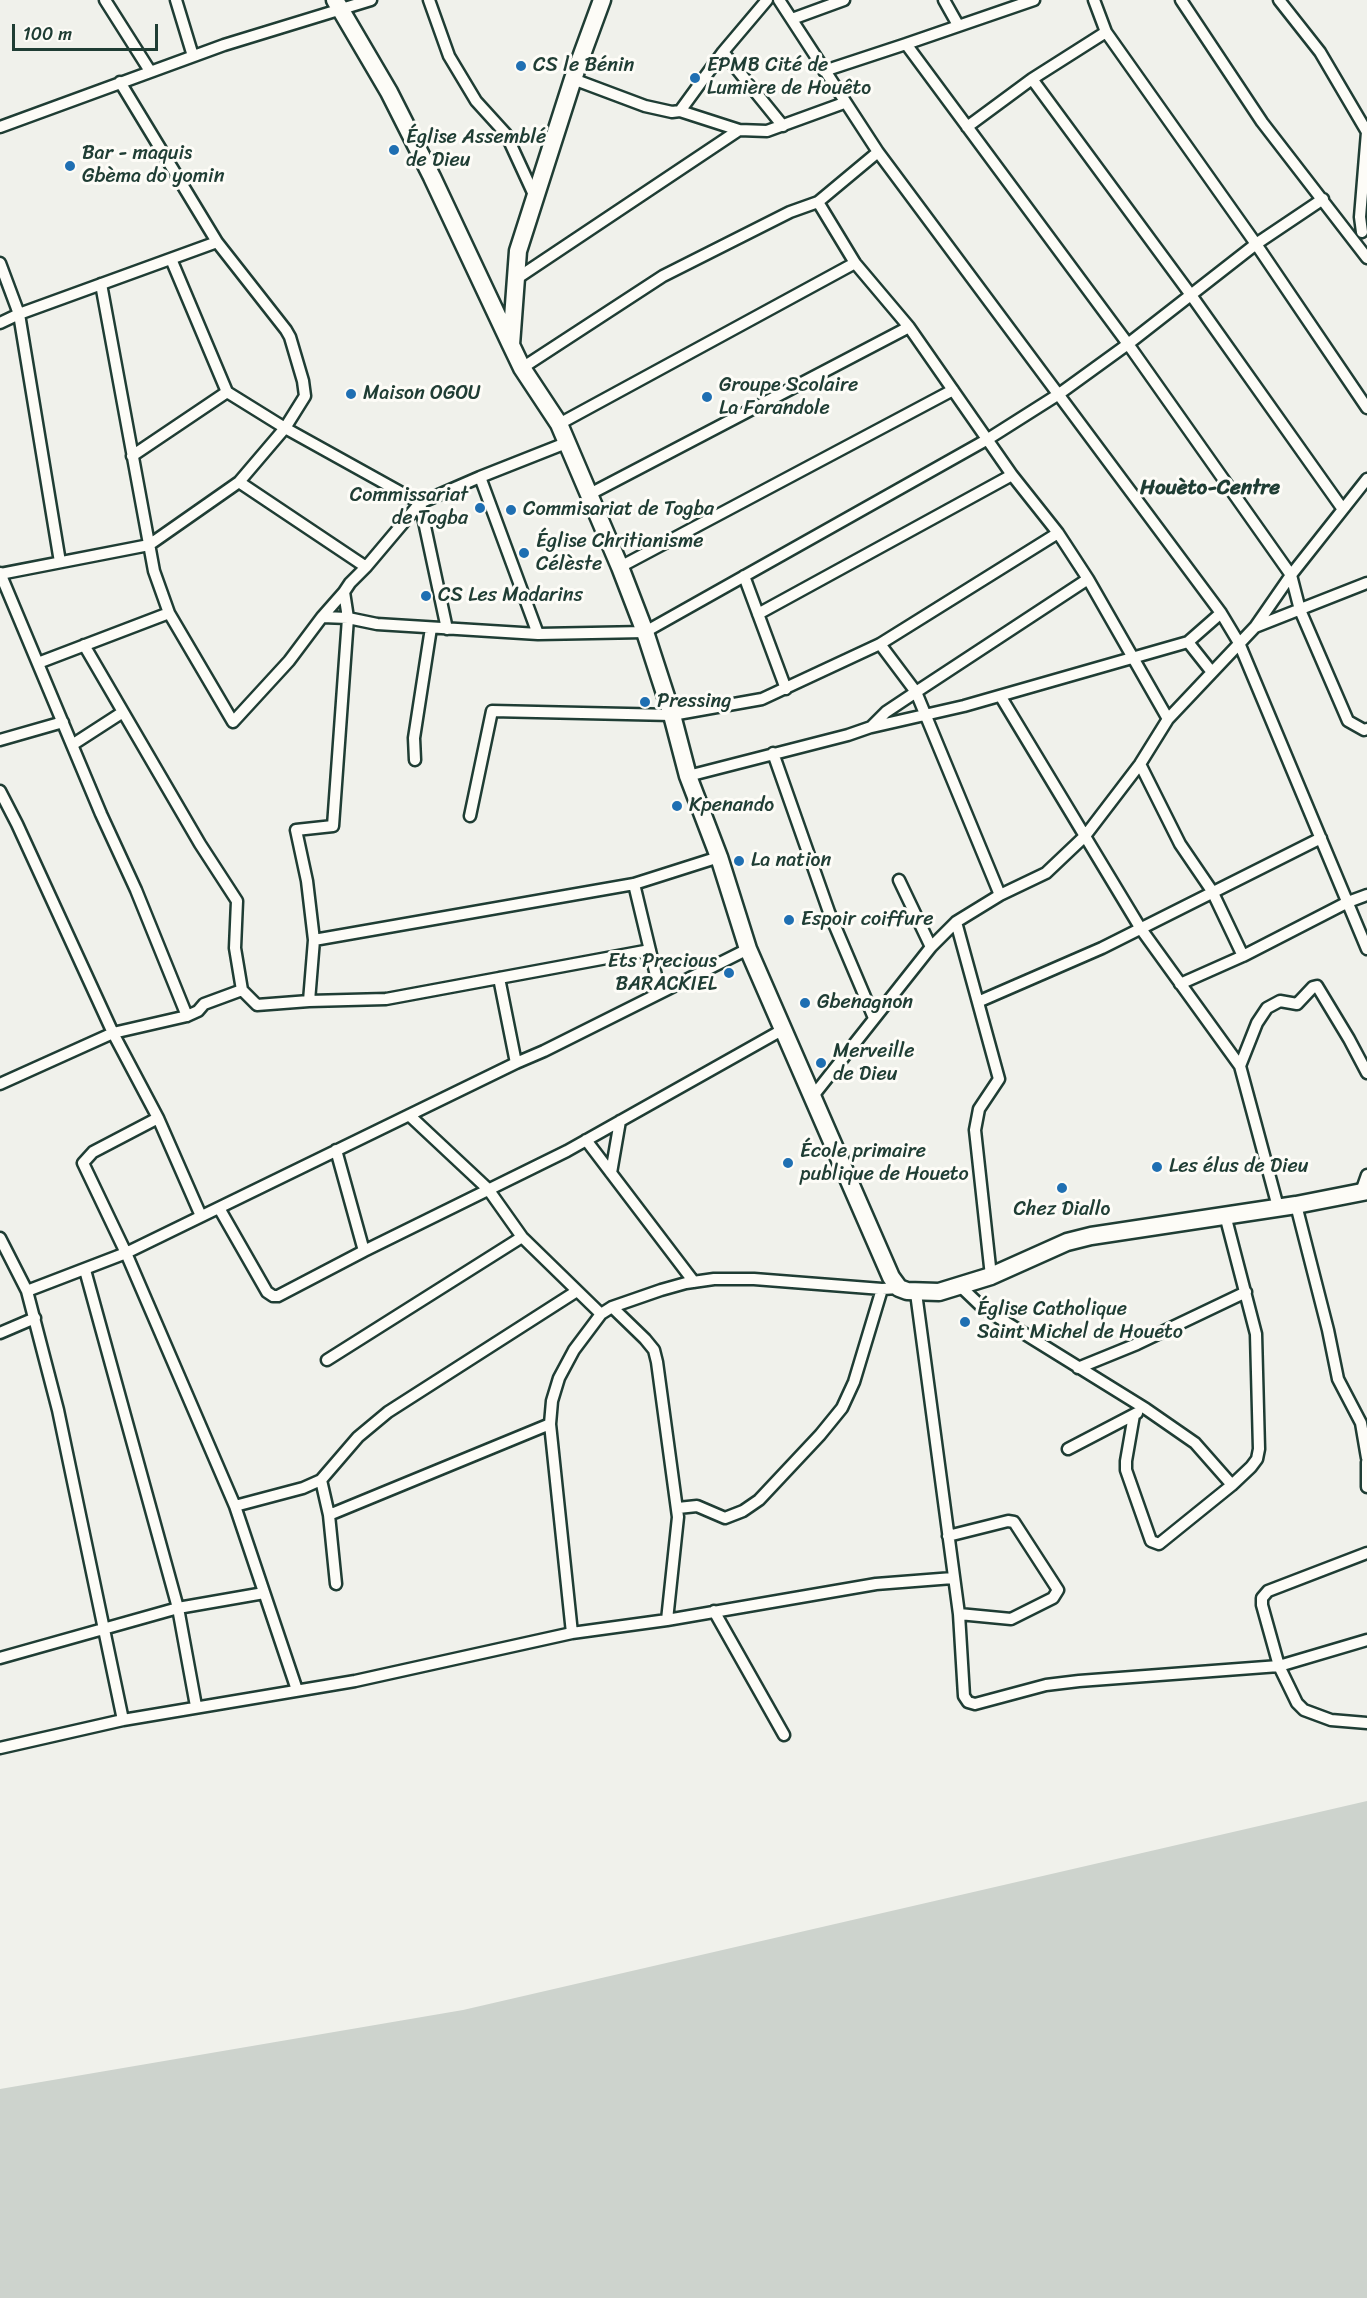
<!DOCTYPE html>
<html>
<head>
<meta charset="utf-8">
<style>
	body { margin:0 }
	#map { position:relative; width:1367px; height:2298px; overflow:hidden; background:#f0f1eb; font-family:Sriracha,sans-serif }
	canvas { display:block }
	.scale { position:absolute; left:12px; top:24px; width:146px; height:27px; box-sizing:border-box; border:3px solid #1f3d34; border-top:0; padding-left:8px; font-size:18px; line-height:21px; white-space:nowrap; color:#1f3d34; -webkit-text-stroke:4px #fdfcf7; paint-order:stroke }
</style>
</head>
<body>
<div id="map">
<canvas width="1367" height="2298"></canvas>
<div class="scale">100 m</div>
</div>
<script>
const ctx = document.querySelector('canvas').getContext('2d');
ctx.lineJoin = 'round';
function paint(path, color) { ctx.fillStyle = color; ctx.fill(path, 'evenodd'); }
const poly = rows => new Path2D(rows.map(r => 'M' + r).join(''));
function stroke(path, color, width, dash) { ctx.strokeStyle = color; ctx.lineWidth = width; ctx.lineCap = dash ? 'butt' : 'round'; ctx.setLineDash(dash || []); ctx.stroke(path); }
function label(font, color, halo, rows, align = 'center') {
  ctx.font = font + ' Sriracha,sans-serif'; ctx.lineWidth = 6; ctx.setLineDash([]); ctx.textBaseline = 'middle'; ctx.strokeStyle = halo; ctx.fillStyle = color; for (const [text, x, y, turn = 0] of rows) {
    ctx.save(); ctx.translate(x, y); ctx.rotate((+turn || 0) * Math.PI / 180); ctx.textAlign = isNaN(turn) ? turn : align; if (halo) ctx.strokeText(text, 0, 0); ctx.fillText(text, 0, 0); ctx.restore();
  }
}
const green = poly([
	[1367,1801,1367,2298,0,2298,0,2089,463,2010]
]);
const street = poly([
	[105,0,150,71],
	[176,0,193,56],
	[429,0,449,56,476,101,506,134,535,197],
	[779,0,878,152,1221,613,1239,643,1367,949],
	[944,0,958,25],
	[1034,0,906,44,1128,344,1291,575,1300,610,1348,721,1364,730,1367,729],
	[1094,0,1106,32,1256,244,1367,408],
	[1181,0,1262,122,1367,258],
	[1279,0,1320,52,1367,132],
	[792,19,844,0],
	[723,52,783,126],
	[824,71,906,44],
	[573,79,645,106,672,112,680,111,723,52,767,0],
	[1032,79,1191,295,1342,508],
	[680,111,739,130,767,131,844,103],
	[0,127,224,45,371,0],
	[967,127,1032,79,1106,32],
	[818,202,855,263,909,327,1012,475,1058,533,1088,579,1168,719],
	[1362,232,1360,217,1367,132],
	[171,259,227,392,285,428,420,503,447,629],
	[0,263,19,314,60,562],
	[516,279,739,130],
	[101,284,154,571,169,613,233,722,289,661,322,617,344,592],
	[0,323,19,314,217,242],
	[522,368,663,276,790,212,818,202,878,152],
	[559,424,855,263],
	[566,443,480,477,420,503,366,567,350,583,344,592,348,618,333,826,296,830,307,881,314,940,309,1001,386,999,650,950],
	[132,456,227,392],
	[480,477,538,634],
	[239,482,366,567],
	[588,495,909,327],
	[620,567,953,390],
	[0,573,101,814,136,890,187,1016],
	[0,574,149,545,239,482,285,428,305,396,303,381,290,337,286,330,217,242,120,82],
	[744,576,786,689],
	[758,614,1012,475],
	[322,617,348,618,377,624,538,634,645,632,988,439,1059,394,1128,344,1256,244,1323,199],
	[1255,627,1291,575,1367,479],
	[1188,642,1211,671],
	[880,644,916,692,1000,895],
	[38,663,169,613],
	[1001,697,1141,929,1240,1066,1278,1207],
	[872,727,964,706,1188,642,1221,613],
	[0,740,63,722],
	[72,745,123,712],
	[773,753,829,912,874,1018],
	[415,760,414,738,431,628],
	[1140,764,1180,844,1212,891,1243,956],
	[688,776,848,735,871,727,886,712,916,692,1088,579],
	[0,791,17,824,113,1033,158,1118,201,1216],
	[470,816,492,711,672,715,762,699,880,644,1058,533],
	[899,880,931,947],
	[634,884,660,992],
	[956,922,999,1079,979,1109,975,1130,991,1276],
	[314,940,634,884,719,857],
	[499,978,516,1063],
	[1180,984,1243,956,1348,902,1367,895],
	[242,990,257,1005,309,1001],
	[980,1001,1102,948,1321,838],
	[1240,1066,1257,1023,1267,1008,1280,1001,1297,1004,1313,987,1317,986,1349,1039,1367,1073],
	[0,1084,113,1033,187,1016,198,1011,204,1004,242,990,235,948,237,901,200,844,84,645],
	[813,1096,931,947,956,922,1000,895,1046,873,1085,836,1140,764,1168,719,1255,627,1367,583],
	[409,1115,488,1189,522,1237,601,1314],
	[158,1118,93,1152,83,1163,126,1253,235,1506,297,1690],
	[586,1140,694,1282],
	[336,1150,364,1251],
	[611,1173,620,1121],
	[1361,1192,1367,1175],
	[1296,1205,1328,1330,1338,1379,1361,1423,1367,1458],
	[219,1208,267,1292,273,1296,278,1296,364,1251,567,1151,782,1030],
	[0,1238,27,1291,58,1410,123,1720],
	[85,1270,178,1608,196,1706],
	[960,1286,983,1308,1146,1409,1195,1443,1232,1485],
	[27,1291,126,1253,516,1063,544,1051,748,949],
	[916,1293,959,1614,964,1696,968,1702,975,1704,1046,1685,1079,1681,1279,1666,1367,1640],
	[612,1307,645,1339,654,1350,657,1362,678,1517,667,1620],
	[0,1333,35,1318],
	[327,1360,522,1237],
	[1078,1368,1137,1344,1246,1292],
	[1134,1415,1126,1461,1126,1470,1151,1541,1159,1544,1232,1485,1251,1467,1257,1459,1259,1449,1256,1334,1225,1215],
	[1068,1449,1137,1413],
	[1367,1462,1367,1487],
	[321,1480,329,1515,336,1584],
	[235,1506,303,1488,321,1480,358,1437,388,1412,577,1291],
	[678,1508,697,1506,725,1518,743,1511,759,1500,820,1435,842,1408,854,1382,882,1289],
	[329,1515,550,1424],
	[948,1536,1008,1521,1014,1522,1058,1590,1053,1598,1011,1619,959,1614],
	[1367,1553,1268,1591,1262,1598,1262,1605,1279,1666,1297,1703,1304,1710,1331,1720,1367,1723],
	[714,1611,784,1735],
	[572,1633,550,1424,552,1401,559,1378,574,1350,601,1314,612,1307,661,1290,686,1283,714,1279,754,1279,882,1289,899,1288],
	[0,1658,178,1608,264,1593],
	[0,1748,123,1720,355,1681,572,1633,667,1620,876,1584,953,1578]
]);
const secondary = poly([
	[335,0,389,92,432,177,511,345],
	[602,0,573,79,518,251,511,345,522,368,559,424,620,567,645,632,672,715,688,776,719,857,748,949,891,1277,899,1288,907,1291,939,1292,991,1276,1067,1242,1091,1236,1296,1205,1367,1191]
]);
const markers = [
	[521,66,6,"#1f6fb2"],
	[695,78,6,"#1f6fb2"],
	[394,150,6,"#1f6fb2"],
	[70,166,6,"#1f6fb2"],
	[351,394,6,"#1f6fb2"],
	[707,397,6,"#1f6fb2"],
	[480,508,6,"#1f6fb2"],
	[511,510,6,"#1f6fb2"],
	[524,553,6,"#1f6fb2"],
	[426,596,6,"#1f6fb2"],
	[645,702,6,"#1f6fb2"],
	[677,806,6,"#1f6fb2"],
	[739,861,6,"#1f6fb2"],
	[789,920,6,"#1f6fb2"],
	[729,973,6,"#1f6fb2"],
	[805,1003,6,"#1f6fb2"],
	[821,1063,6,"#1f6fb2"],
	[788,1163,6,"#1f6fb2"],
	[1157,1167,6,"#1f6fb2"],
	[1062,1188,6,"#1f6fb2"],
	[965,1322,6,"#1f6fb2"]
];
const poiNames = [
	["CS le Bénin",533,66],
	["EPMB Cité de",707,66],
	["Lumière de Houêto",707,89],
	["Église Assemblé",406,138],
	["de Dieu",406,161],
	["Bar - maquis",82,154],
	["Gbèma do yomin",82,177],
	["Groupe Scolaire",719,386],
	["La Farandole",719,409],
	["Maison OGOU",363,394],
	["Commissariat",468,496,"right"],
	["de Togba",468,519,"right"],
	["Commisariat de Togba",523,510],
	["Église Chritianisme",536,542],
	["Célèste",536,565],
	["CS Les Madarins",438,596],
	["Pressing",657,702],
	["Kpenando",689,806],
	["La nation",751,861],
	["Espoir coiffure",801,920],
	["Ets Precious",717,962,"right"],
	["BARACKIEL",717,985,"right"],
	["Gbenagnon",817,1003],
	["Merveille",833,1052],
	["de Dieu",833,1075],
	["École primaire",800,1152],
	["publique de Houeto",800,1175],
	["Les élus de Dieu",1169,1167],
	["Chez Diallo",1062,1210,"center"],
	["Église Catholique",977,1310],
	["Saint Michel de Houeto",977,1333]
];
const neighbourhoodNames = [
	["Houèto-Centre",1210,489]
];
paint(green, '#cdd3cd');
stroke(street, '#1f3d34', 15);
stroke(secondary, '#1f3d34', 21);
stroke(street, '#fdfcf7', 10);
stroke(secondary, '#fdfcf7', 16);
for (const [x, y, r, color] of markers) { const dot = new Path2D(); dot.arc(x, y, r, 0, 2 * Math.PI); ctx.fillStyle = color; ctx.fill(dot); stroke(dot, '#fdfcf7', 2); }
label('20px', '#1f3d34', '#fdfcf7', poiNames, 'left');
label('bold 21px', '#1f3d34', '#fdfcf7', neighbourhoodNames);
</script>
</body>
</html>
